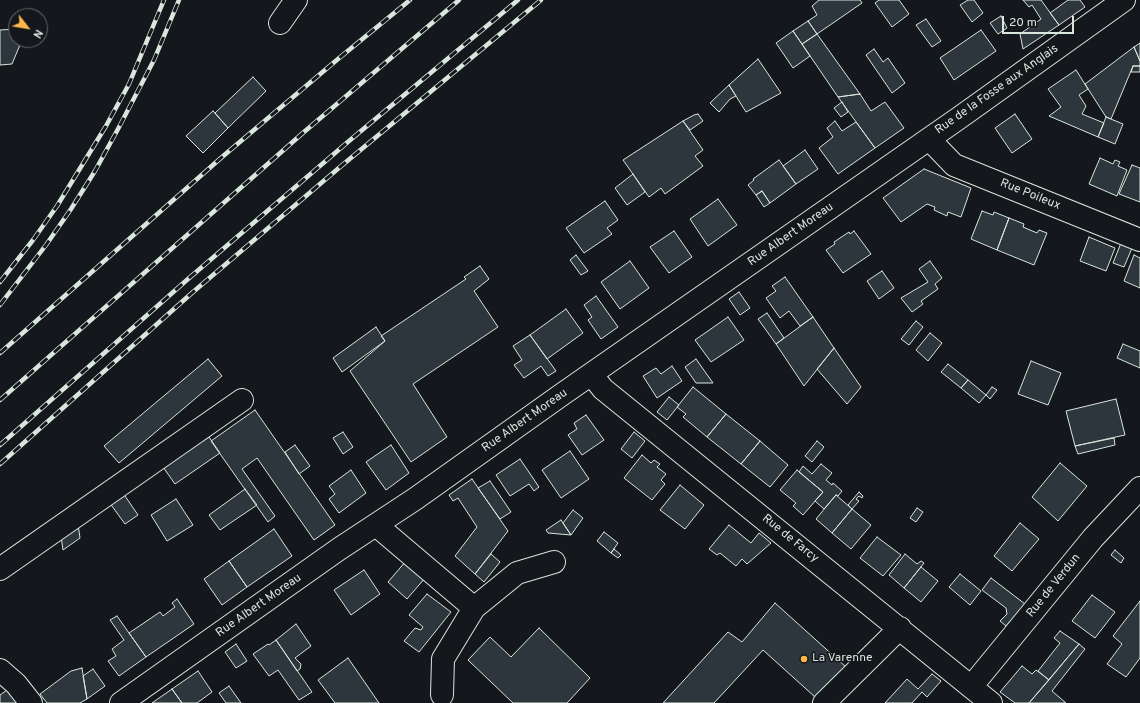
<!DOCTYPE html>
<html>
<head>
<meta charset="utf-8">
<style>
	body { margin:0 }
	#map { position:relative; width:1140px; height:703px; overflow:hidden; background:#14181c; font-family:Overpass,sans-serif }
	canvas { display:block }
	.north { position:absolute; left:8px; top:8px; width:40px; height:40px; box-sizing:border-box; background:#14181c; border:1px solid #626a69; border-radius:50%; rotate:121deg; font-size:11px; font-weight:700; line-height:16px; text-align:center; color:#d8e6dc }
	.north::after { content:''; display:block; margin:auto; width:14px; height:18px; background:#ffb74d; clip-path:polygon(50% 0,100% 100%,50% 72%,0 100%) }
	.scale { position:absolute; left:1002px; top:16px; width:72px; height:18px; box-sizing:border-box; border:2px solid #d8e6dc; border-top:0; padding-left:5px; font-size:12px; line-height:14px; white-space:nowrap; color:#d8e6dc; -webkit-text-stroke:3px #14181c; paint-order:stroke }
</style>
</head>
<body>
<div id="map">
<canvas width="1140" height="703"></canvas>
<div class="north">N</div>
<div class="scale">20 m</div>
</div>
<script>
const ctx = document.querySelector('canvas').getContext('2d');
ctx.lineJoin = 'round';
function paint(path, color) { ctx.fillStyle = color; ctx.fill(path, 'evenodd'); }
const poly = rows => new Path2D(rows.map(r => 'M' + r).join(''));
function stroke(path, color, width, dash) { ctx.strokeStyle = color; ctx.lineWidth = width; ctx.lineCap = dash ? 'butt' : 'round'; ctx.setLineDash(dash || []); ctx.stroke(path); }
function label(font, color, halo, rows, align = 'center') {
  ctx.font = font + ' Overpass,sans-serif'; ctx.lineWidth = 3; ctx.setLineDash([]); ctx.textBaseline = 'middle'; ctx.strokeStyle = halo; ctx.fillStyle = color; for (const [text, x, y, turn = 0] of rows) {
    ctx.save(); ctx.translate(x, y); ctx.rotate((+turn || 0) * Math.PI / 180); ctx.textAlign = isNaN(turn) ? turn : align; if (halo) ctx.strokeText(text, 0, 0); ctx.fillText(text, 0, 0); ctx.restore();
  }
}
const building = poly([
	[819,0,860,0,862,3,817,34,808,21,817,15,812,6,819,0],
	[879,0,899,0,909,14,892,27,875,3,879,0],
	[968,0,974,0,983,13,972,22,960,5,968,0],
	[1023,0,1041,0,1059,25,1023,49,1020,34,1041,19,1032,5,1029,7,1023,0],
	[1068,0,1080,0,1085,7,1059,25,1050,13,1068,0],
	[1001,16,1007,28,998,34,990,23,1001,16],
	[926,19,941,41,932,47,916,25,926,19],
	[808,21,817,34,802,44,793,31,808,21],
	[16,29,16,40,22,40,12,64,0,65,0,30,16,29],
	[981,30,996,51,954,80,940,58,981,30],
	[793,31,810,56,793,68,776,43,793,31],
	[817,34,860,94,838,97,802,44,817,34],
	[1140,43,1140,61,1134,47,1140,43],
	[1134,47,1140,61,1140,66,1133,66,1111,119,1106,117,1085,84,1134,47],
	[874,49,883,62,888,58,905,83,892,93,866,55,874,49],
	[758,59,781,93,746,112,729,85,758,59],
	[1133,66,1140,66,1140,72,1131,72,1133,66],
	[1076,70,1088,89,1079,95,1086,106,1082,114,1104,123,1098,137,1049,116,1061,107,1048,89,1076,70],
	[253,77,266,91,228,128,215,113,253,77],
	[729,85,736,96,730,99,719,112,710,103,729,85],
	[860,94,871,111,885,102,904,128,875,148,838,97,860,94],
	[842,102,848,112,841,117,834,108,842,102],
	[213,111,228,128,203,153,186,136,213,111],
	[698,114,703,121,690,130,683,121,694,115,698,114],
	[1015,114,1032,139,1012,153,995,128,1015,114],
	[1106,117,1123,124,1115,144,1098,137,1106,117],
	[683,121,703,150,695,156,703,166,665,194,661,188,649,197,623,160,683,121],
	[835,121,842,131,856,122,875,148,838,174,819,148,833,137,827,128,835,121],
	[805,150,818,169,796,184,783,166,805,150],
	[1100,158,1113,164,1115,160,1120,162,1118,166,1127,170,1117,196,1089,184,1100,158],
	[779,160,796,184,770,203,762,191,756,195,748,185,754,180,753,179,779,160],
	[1132,165,1140,168,1140,202,1119,194,1132,165],
	[924,169,971,188,961,217,948,212,947,216,934,210,935,207,927,204,901,222,883,198,924,169],
	[633,174,645,192,627,205,615,188,633,174],
	[762,191,770,203,764,207,756,195,762,191],
	[718,199,737,225,708,246,690,219,718,199],
	[605,201,618,220,607,228,612,234,584,253,566,228,605,201],
	[982,211,993,215,994,212,1009,218,997,250,971,239,982,211],
	[1009,218,1024,224,1023,227,1037,233,1039,230,1047,233,1034,265,997,250,1009,218],
	[674,231,692,257,669,273,650,247,674,231],
	[854,231,871,254,843,273,826,250,835,244,834,242,849,232,850,234,854,231],
	[1089,237,1115,248,1106,271,1080,261,1089,237],
	[1121,243,1132,248,1124,267,1113,263,1121,243],
	[576,255,588,271,581,275,570,260,576,255],
	[1134,255,1140,258,1140,288,1124,281,1134,255],
	[630,261,649,288,620,309,601,282,630,261],
	[930,261,942,278,935,284,938,289,921,301,923,304,912,312,901,298,928,282,919,269,930,261],
	[480,266,489,279,474,291,498,327,413,384,447,437,411,462,350,371,385,341,381,336,466,279,464,277,480,266],
	[882,271,894,288,879,299,867,281,882,271],
	[785,277,813,317,800,326,789,311,780,318,766,298,776,291,772,286,785,277],
	[739,292,750,308,740,315,729,299,739,292],
	[596,296,618,327,601,339,588,320,592,317,584,305,596,296],
	[566,309,583,333,547,359,530,335,566,309],
	[767,313,784,338,776,344,758,319,767,313],
	[728,317,744,340,711,362,695,340,728,317],
	[813,317,834,348,804,386,776,344,813,317],
	[916,321,923,327,909,345,901,339,916,321],
	[376,327,385,341,342,372,333,358,376,327],
	[930,333,942,343,928,361,916,350,930,333],
	[530,335,556,371,548,376,541,366,524,378,514,365,522,360,513,346,530,335],
	[1123,344,1140,351,1140,368,1117,358,1123,344],
	[834,348,861,387,847,404,817,369,834,348],
	[208,359,222,376,119,463,104,446,208,359],
	[696,359,713,383,696,383,685,367,696,359],
	[1031,361,1061,373,1048,405,1018,394,1031,361],
	[948,364,968,380,961,388,941,372,948,364],
	[672,366,682,381,657,398,643,376,656,368,661,374,672,366],
	[968,380,986,395,979,403,961,388,968,380],
	[693,387,726,414,707,437,683,417,686,414,677,407,693,387],
	[992,387,997,390,990,399,986,395,992,387],
	[669,397,679,405,667,420,657,412,669,397],
	[1116,399,1125,435,1075,446,1066,411,1116,399],
	[255,410,335,525,314,540,257,458,242,469,275,516,268,522,211,441,255,410],
	[726,414,760,441,741,464,707,437,726,414],
	[586,415,604,440,582,455,568,435,577,429,574,423,586,415],
	[343,432,353,447,343,454,333,438,343,432],
	[634,432,645,441,632,458,621,449,634,432],
	[209,437,220,453,175,484,163,467,209,437],
	[1114,438,1115,445,1078,454,1075,446,1114,438],
	[760,441,788,465,770,487,741,464,760,441],
	[817,441,824,447,812,462,805,456,817,441],
	[295,445,310,466,299,474,285,452,295,445],
	[391,445,409,473,386,490,366,462,391,445],
	[570,451,589,479,561,498,542,470,570,451],
	[642,455,651,463,654,460,660,464,657,467,666,474,661,480,665,484,652,500,624,478,642,455],
	[520,459,539,487,534,491,529,484,510,496,496,475,520,459],
	[1060,463,1087,486,1058,521,1032,497,1060,463],
	[821,464,832,473,826,480,832,485,833,483,842,491,838,496,836,495,824,509,815,501,823,492,799,472,803,466,812,474,821,464],
	[351,470,366,493,339,513,329,499,335,494,329,486,351,470],
	[797,470,823,492,803,515,793,506,796,503,780,490,797,470],
	[472,479,508,531,475,574,455,556,477,527,458,498,453,501,449,495,472,479],
	[490,481,511,512,500,519,478,488,490,481],
	[680,485,704,505,685,529,660,510,680,485],
	[245,489,257,505,220,530,209,515,245,489],
	[859,492,863,496,862,498,859,496,856,499,859,501,852,509,848,505,859,492],
	[123,493,138,515,125,524,109,502,123,493],
	[836,495,852,509,832,533,816,519,836,495],
	[176,499,193,525,167,541,151,515,176,499],
	[917,508,923,512,916,522,910,518,917,508],
	[852,509,871,525,851,549,832,533,852,509],
	[573,510,583,518,571,535,563,523,573,510],
	[561,520,571,535,548,533,546,530,561,520],
	[1020,523,1039,539,1012,571,994,556,1020,523],
	[78,524,80,538,63,550,61,536,78,524],
	[729,525,751,543,759,533,771,543,747,564,742,559,736,566,720,553,717,555,709,549,729,525],
	[274,529,292,556,247,587,229,561,274,529],
	[604,532,618,543,611,553,597,541,604,532],
	[877,537,901,555,883,576,860,558,877,537],
	[614,549,621,555,618,558,611,553,614,549],
	[1115,550,1124,558,1121,563,1111,555,1115,550],
	[491,554,500,562,484,582,475,574,491,554],
	[905,554,917,564,921,561,924,563,904,588,889,575,905,554],
	[229,561,247,587,222,605,204,579,229,561],
	[406,561,425,578,407,599,388,582,406,561],
	[921,567,938,581,921,602,904,588,921,567],
	[364,570,380,594,351,615,334,590,364,570],
	[960,574,981,591,970,605,949,587,960,574],
	[991,578,1025,604,1006,626,1000,621,1007,614,1006,608,982,590,991,578],
	[427,594,451,612,419,652,404,641,415,628,421,630,423,627,409,615,427,594],
	[1092,595,1115,612,1095,638,1072,621,1092,595],
	[177,599,194,624,146,657,129,633,160,612,163,616,175,607,172,603,177,599],
	[1140,601,1140,658,1126,677,1107,664,1122,644,1113,636,1140,601],
	[775,603,846,667,815,697,763,650,714,703,663,703,728,632,742,642,775,603],
	[117,616,146,657,119,676,108,661,116,656,112,649,124,640,110,620,117,616],
	[296,624,311,646,295,658,301,664,300,669,297,671,276,640,296,624],
	[539,628,590,678,567,703,513,703,468,660,490,637,511,657,539,628],
	[1060,631,1079,644,1049,680,1038,671,1060,643,1054,638,1060,631],
	[276,640,312,692,299,700,278,670,269,676,253,654,268,644,269,645,276,640],
	[236,644,247,661,236,668,225,652,236,644],
	[1079,644,1085,649,1052,691,1066,703,1029,703,1079,644],
	[348,658,379,703,335,703,318,680,348,658],
	[1022,666,1032,674,1036,670,1049,680,1029,703,1015,703,1000,692,1022,666],
	[82,668,87,699,80,703,47,703,40,694,71,671,82,668],
	[93,669,105,686,87,699,83,676,93,669],
	[198,671,212,692,197,703,182,703,172,689,198,671],
	[932,674,941,681,927,697,922,692,912,703,885,703,907,679,918,689,932,674],
	[229,686,241,703,226,703,219,693,229,686],
	[10,688,20,703,0,703,0,695,10,688],
	[172,689,182,703,152,703,172,689]
]);
const minor = poly([
	[280,23,296,0],
	[929,139,954,165,1140,240],
	[591,374,603,389,991,703],
	[376,525,474,608,443,659,442,695],
	[0,569,242,400],
	[474,608,517,573,554,562],
	[0,670,16,684,31,703],
	[971,687,1093,538,1140,488],
	[121,703,339,549,415,499,564,393,959,118,1124,0],
	[824,703,900,628]
]);
const rail = poly([
	[0,282,33,240,57,206,106,126,129,84,164,0],
	[0,305,46,245,71,209,95,171,118,129,154,60,179,0],
	[0,353,222,157,338,59,410,0],
	[0,400,304,132,459,0],
	[0,445,188,279,349,141,518,0],
	[0,464,193,292,340,167,541,0]
]);
const markers = [
	[804,659,4,"#ffb74d"]
];
const streetNames = [
	["Rue de la Fosse aux Anglais",997,90,-35],
	["Rue Poileux",1030,195,22],
	["Rue Albert Moreau",791,235,-35],
	["Rue Albert Moreau",525,421,-35],
	["Rue de Farcy",790,539,39],
	["Rue de Verdun",1054,586,-51],
	["Rue Albert Moreau",259,606,-35]
];
const poiNames = [
	["La Varenne",812,659]
];
paint(building, '#2c363c');
stroke(building, '#d8e6dc', 1);
stroke(minor, '#d8e6dc', 24);
stroke(minor, '#14181c', 22);
stroke(rail, '#d8e6dc', 4.5);
stroke(rail, '#14181c', 3, [9]);
for (const [x, y, r, color] of markers) { const dot = new Path2D(); dot.arc(x, y, r, 0, 2 * Math.PI); ctx.fillStyle = color; ctx.fill(dot); stroke(dot, '#14181c', 1.5); }
label('12px', '#d8e6dc', '#14181c', streetNames);
label('12px', '#d8e6dc', '#14181c', poiNames, 'left');
</script>
</body>
</html>
